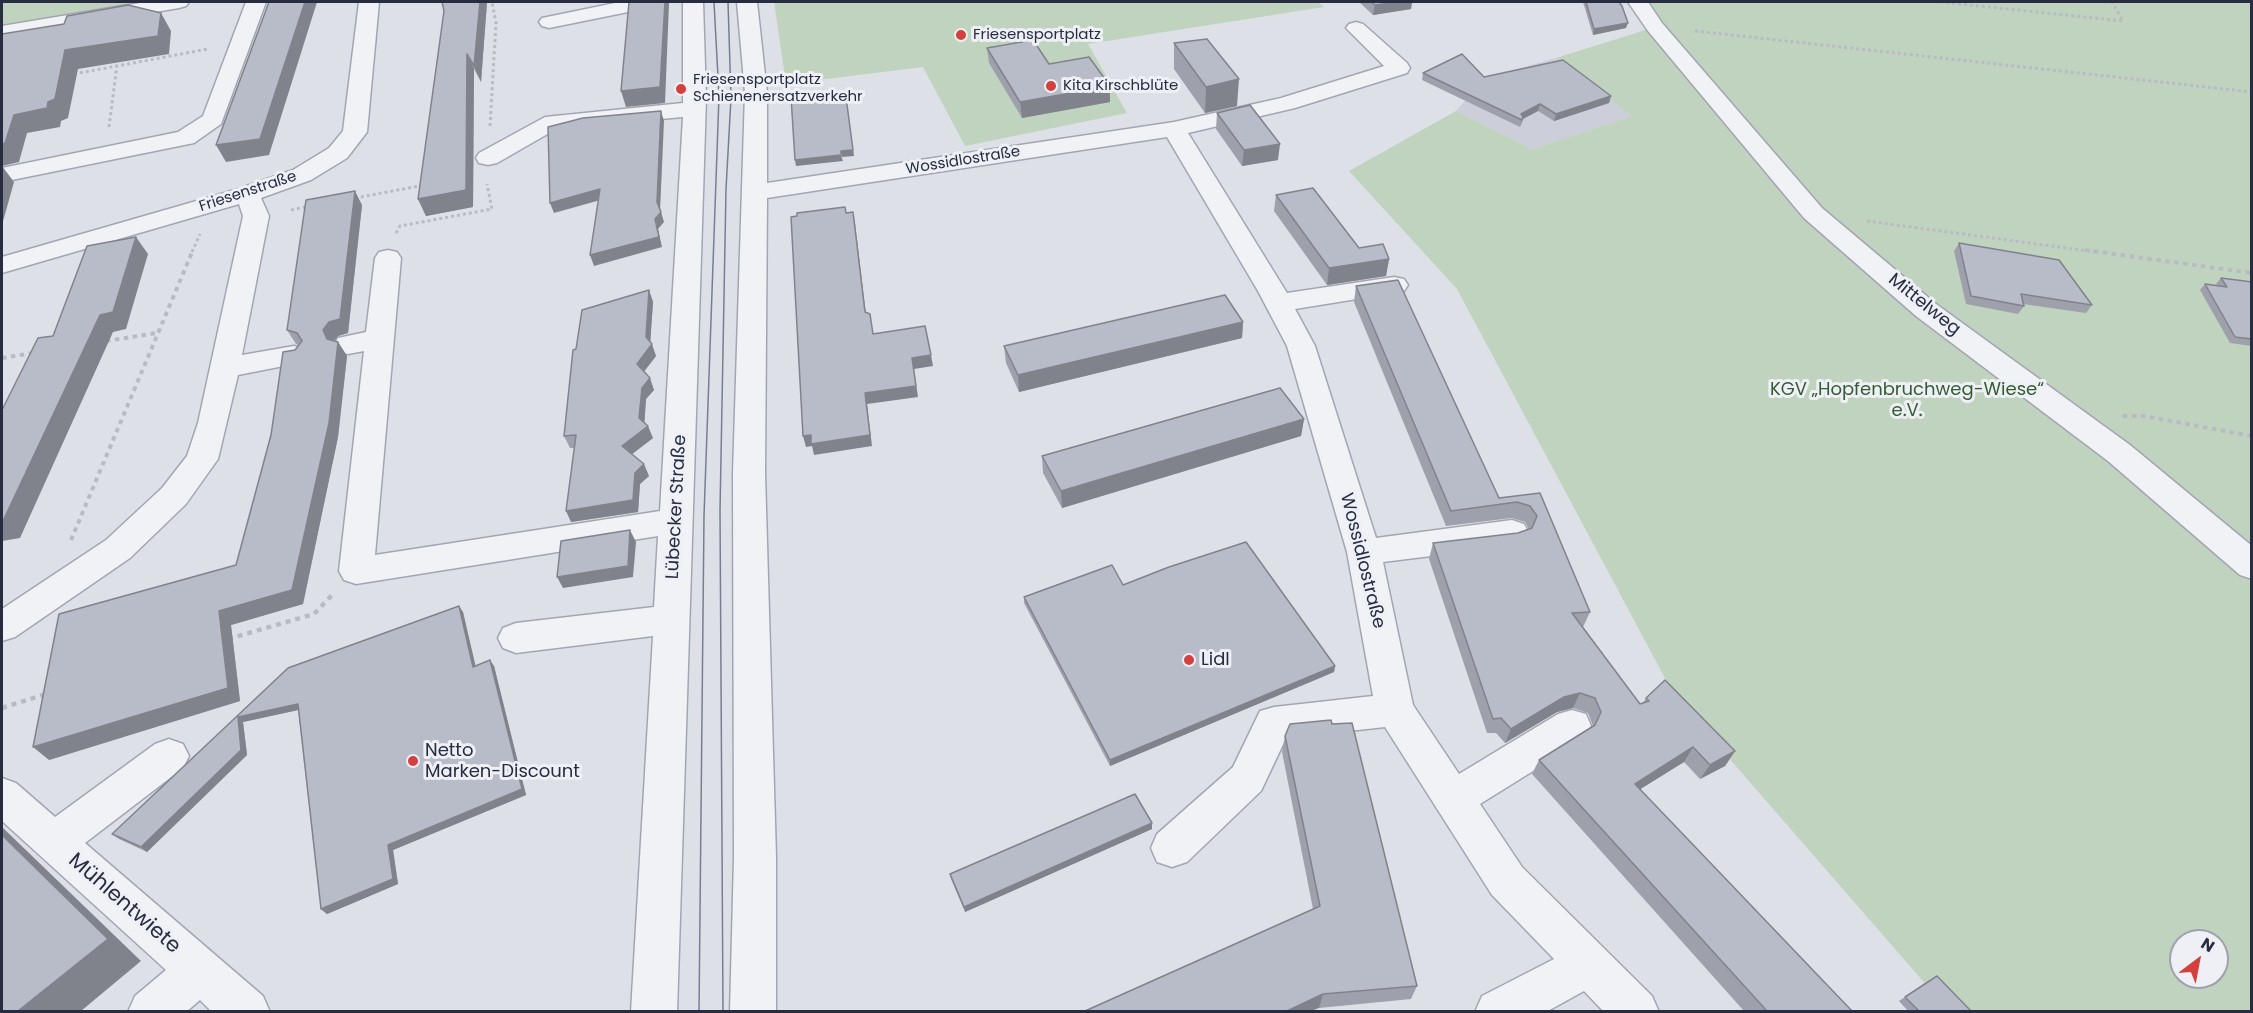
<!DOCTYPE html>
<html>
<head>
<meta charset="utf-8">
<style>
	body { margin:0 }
	#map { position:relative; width:2253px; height:1013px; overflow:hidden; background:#dee0e8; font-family:Poppins,sans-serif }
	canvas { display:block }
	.frame { position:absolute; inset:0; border:3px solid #272c40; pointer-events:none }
	.north { position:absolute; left:2169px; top:929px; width:60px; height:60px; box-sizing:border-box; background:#eef0f6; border:2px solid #9ea2ad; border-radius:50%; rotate:32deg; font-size:16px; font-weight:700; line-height:24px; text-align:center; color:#272c40 }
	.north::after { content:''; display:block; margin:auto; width:21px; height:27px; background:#d3403d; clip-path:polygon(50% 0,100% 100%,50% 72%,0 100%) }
</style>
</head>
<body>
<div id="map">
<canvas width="2253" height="1013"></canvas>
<div class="frame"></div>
<div class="north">N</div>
</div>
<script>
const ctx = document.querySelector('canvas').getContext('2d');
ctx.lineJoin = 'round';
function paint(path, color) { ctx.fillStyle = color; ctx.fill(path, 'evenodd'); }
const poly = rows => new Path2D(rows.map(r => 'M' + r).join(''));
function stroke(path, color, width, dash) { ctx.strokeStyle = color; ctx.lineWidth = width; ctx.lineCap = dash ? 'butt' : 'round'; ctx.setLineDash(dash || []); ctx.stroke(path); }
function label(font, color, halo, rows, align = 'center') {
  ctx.font = font + ' Poppins,sans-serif'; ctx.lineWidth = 6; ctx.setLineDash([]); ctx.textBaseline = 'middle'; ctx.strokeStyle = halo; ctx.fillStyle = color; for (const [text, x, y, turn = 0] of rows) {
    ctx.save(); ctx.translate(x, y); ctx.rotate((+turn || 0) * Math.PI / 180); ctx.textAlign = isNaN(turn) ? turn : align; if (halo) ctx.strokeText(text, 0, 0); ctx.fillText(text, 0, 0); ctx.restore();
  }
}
const built = poly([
	[1556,58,1633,116,1532,149,1456,111,1485,78]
]);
const green = poly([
	[2,2,164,2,2,32],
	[774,2,1318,2,1324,7,1088,44,1127,113,965,146,923,67,786,84],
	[1638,2,2251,2,2251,1011,1949,1011,1674,695,1457,289,1349,171,1456,111,1532,149,1632,116,1556,58,1655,27],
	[2181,941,2217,941,2217,977,2181,977]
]);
const pathFar2 = poly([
	[1940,2,2123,21,2112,2],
	[1695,31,2252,92],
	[74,74,208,49],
	[490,126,496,23,492,2],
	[109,127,118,57],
	[355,198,425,185],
	[291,210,310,206],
	[1867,221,2096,252],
	[396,233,400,226,492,209,487,184],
	[192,252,200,234]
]);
const pathFar1 = poly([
	[2085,250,2252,273],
	[106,341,157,333],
	[2,358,33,353],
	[2123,416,2144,416,2252,436],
	[71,540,193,250]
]);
const path = poly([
	[228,639,314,614,334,593],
	[2,708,46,694]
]);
const minor = poly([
	[146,2,189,2,186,6,179,8,2,38,2,26,146,2],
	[246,2,266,2,221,124,194,143,2,182,2,168,178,132,203,116,246,2],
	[359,2,379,2,367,132,347,158,311,180,261,198,269,216,242,355,294,346,304,348,309,355,304,362,238,375,218,459,186,504,130,558,15,637,2,641,2,609,106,540,162,488,187,456,198,423,243,216,239,204,2,273,2,257,238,189,293,170,329,148,343,131,359,2],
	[620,2,658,2,655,6,648,8,549,28,542,26,539,22,542,18,620,2],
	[683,2,703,2,706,99,677,1012,631,1012,653,636,516,653,503,648,498,638,503,628,516,623,654,607,658,536,356,584,344,580,339,571,364,351,348,354,338,352,334,345,338,338,366,332,375,258,379,252,388,250,397,252,401,258,375,555,660,511,683,117,558,128,497,163,488,165,479,163,476,158,479,153,545,117,683,103,683,2],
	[737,2,757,2,767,93,767,183,1174,122,1281,98,1384,66,1346,28,1349,24,1356,22,1363,24,1407,63,1410,68,1407,73,1295,108,1188,133,1287,293,1394,277,1404,279,1408,285,1404,291,1394,293,1295,309,1315,346,1376,538,1512,520,1524,524,1529,533,1524,542,1512,546,1383,562,1413,705,1459,774,1558,714,1572,710,1586,714,1591,726,1586,738,1480,804,1522,867,1652,996,1659,1012,1604,1012,1584,991,1546,1012,1475,1012,1482,996,1554,959,1492,895,1385,727,1286,738,1261,791,1187,862,1172,867,1157,862,1151,848,1157,834,1233,767,1260,711,1274,707,1373,696,1347,552,1287,346,1258,291,1167,137,767,198,765,473,776,857,776,1012,730,1012,734,857,733,473,745,93,737,2],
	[1628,2,1648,2,1662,23,1822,208,1936,304,2130,445,2252,546,2252,579,2240,575,2108,461,1916,316,1804,218,1648,31,1628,2],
	[169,739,183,744,189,756,183,768,85,843,263,996,270,1012,212,1012,200,1000,186,1012,128,1012,135,996,166,970,2,821,2,778,16,783,55,817,155,744,169,739]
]);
const tram = poly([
	[699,1012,704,516,719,96,714,2],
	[723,1012,720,511,726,189,731,98,728,2]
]);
const wall = poly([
	[487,2,481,82,474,69,473,207,426,216,418,199],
	[1359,2,1412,2,1411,9,1373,15],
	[1583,2,1619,2,1626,28,1593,35],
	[1174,43,1237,106,1205,113,1174,69],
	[987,48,1049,64,1110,102,1022,118,989,63],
	[1423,73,1484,77,1611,96,1609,103,1554,121,1538,111,1523,119,1520,127,1422,80],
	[1217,113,1278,160,1242,166,1216,129],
	[1276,195,1359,248,1389,259,1386,276,1327,285,1274,211],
	[362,205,348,333,338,336,334,341,338,342,347,356,338,437,303,604,231,625,240,701,49,760,236,565,295,350,299,345,296,344,287,330],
	[1959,243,2092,305,2086,313,2023,304,2024,306,2018,314,1966,304,1954,251],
	[2221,278,2252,282,2252,346,2230,343,2200,290,2205,284,2217,285,2216,284],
	[1356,286,1499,498,1540,493,1590,612,1583,627,1640,704,1643,703,1646,698,1735,751,1725,766,1700,779,1684,762,1640,789,1852,1011,1744,1011,1532,774,1539,760,1593,726,1588,713,1573,708,1557,712,1505,743,1496,733,1487,733,1429,559,1433,543,1518,533,1529,529,1525,522,1512,518,1446,526,1354,302],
	[649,290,653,302,650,343,656,356,644,372,654,390,646,399,644,422,653,438,632,454,649,476,640,484,638,512,571,522,574,448,570,448,564,436,576,349],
	[1243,322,1242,338,1019,392,1006,363,1004,346],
	[1304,419,1301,436,1062,508,1043,473,1042,456],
	[1123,585,1335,666,1334,672,1110,766,1024,603,1024,597],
	[463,612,475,666,494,666,526,795,393,850,398,884,327,914,321,909,298,710,243,722,247,755,147,852,119,839,112,834,288,668],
	[1285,736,1417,986,1411,999,1319,1008,1313,909,1282,752],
	[1152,823,1152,829,965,912,951,879,950,874],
	[1905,997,1971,1011,1908,1011,1899,1001]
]);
const shadedWall = poly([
	[305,2,317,2,269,155,226,162,216,145],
	[480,2,487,2,481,82,474,66],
	[665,2,669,2,669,4,665,103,626,107,621,91],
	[1398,2,1412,2,1411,9,1373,15,1375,5],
	[161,13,171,31,169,54,78,69,68,118,61,121,60,127,27,133,19,162,2,166,14,182,2,225,2,144,14,115,65,50],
	[1628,23,1626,28,1593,35,1594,29],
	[467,54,474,69,473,207,426,216,418,199],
	[1239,79,1237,106,1205,113,1206,87],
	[1110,86,1110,102,1022,118,1020,102],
	[1611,96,1609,103,1554,121,1556,114],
	[846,97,854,156,842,157,841,151],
	[1540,104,1538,111,1523,119,1520,127,1522,120,1521,114],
	[661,111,664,121,660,212,657,202],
	[1280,144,1278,160,1242,166,1244,150],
	[841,155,843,161,796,166,795,160],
	[600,189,604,199,554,213,550,203],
	[355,191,362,205,348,333,338,336,332,344,327,339,323,330],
	[661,212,664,222,658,229,662,247,594,266,590,255,655,219],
	[853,212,855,223,867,323,865,312],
	[136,237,148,254,126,329,113,332,20,538,2,541,2,521],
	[1389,259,1386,276,1327,285,1329,268],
	[649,290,653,302,650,346,652,344,656,356,641,375,637,364,646,337],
	[1243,322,1242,338,1019,392,1018,375],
	[338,342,347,356,338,437,303,604,231,625,240,701,49,760,33,747,219,611],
	[931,355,933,366,914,369,918,397,867,404,872,446,814,455,812,446,806,447,803,436,912,358],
	[650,378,654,390,646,399,644,430,648,426,653,438,627,458,622,446,639,418,642,388],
	[1304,419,1301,436,1062,508,1061,491],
	[644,464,649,476,640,484,638,512,571,522,566,511,635,473],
	[630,530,636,542,633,577,563,588,557,577],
	[459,606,463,612,477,672,473,667],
	[490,660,494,666,526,795,393,850,398,884,327,914,321,909,388,845],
	[1335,666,1334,672,1110,766,1110,760],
	[1580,693,1573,708,1557,712,1505,743,1511,729,1564,697],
	[298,704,303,709,243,722,247,755,147,852,141,847,238,717],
	[1693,747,1684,762,1626,798,1635,784],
	[1735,751,1725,766,1700,779,1710,765],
	[1152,823,1152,829,965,912,964,907],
	[2,827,141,961,81,1011,18,1011],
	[1323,994,1319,1008,1311,1011,1287,1011]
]);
const building = poly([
	[269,2,305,2,260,139,216,145,269,2],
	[442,2,480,2,474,66,467,54,466,190,418,199,444,11,442,2],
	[629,2,665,2,660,87,621,91,629,2],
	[1371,2,1398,2,1375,5,1371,2],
	[1586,2,1619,2,1622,6,1628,23,1594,29,1586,2],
	[128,5,161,13,158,36,65,50,55,99,48,102,47,108,14,115,5,143,2,144,2,34,64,24,67,16,128,5],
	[1207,39,1239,79,1206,87,1174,43,1207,39],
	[1033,40,1049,64,1089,57,1110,86,1020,102,987,48,1033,40],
	[1462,54,1484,77,1563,60,1611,96,1556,114,1540,104,1521,114,1523,117,1522,120,1423,73,1462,54],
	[834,92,835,98,846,97,853,150,841,151,841,155,795,160,791,97,834,92],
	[1250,105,1280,144,1244,150,1217,113,1250,105],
	[661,111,657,202,661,212,655,219,659,237,590,255,600,189,550,203,548,127,583,118,661,111],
	[1313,188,1359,248,1383,244,1389,259,1329,268,1276,195,1313,188],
	[355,191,340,319,329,322,323,330,327,339,338,342,329,423,292,590,219,611,228,688,33,747,59,614,236,565,271,435,283,352,295,350,302,341,297,333,287,330,306,200,355,191],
	[845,207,846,213,853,212,865,312,870,314,873,334,925,326,931,355,912,358,916,386,865,393,870,435,811,444,811,435,803,436,791,217,797,216,797,213,845,207],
	[136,237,113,312,100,315,3,521,2,521,2,410,38,338,53,336,87,246,136,237],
	[1959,243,2059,260,2092,305,2021,294,2024,306,1971,296,1959,243],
	[2221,278,2252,282,2252,339,2235,337,2205,284,2227,287,2221,278],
	[1398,280,1499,498,1540,493,1590,612,1572,613,1640,704,1649,701,1646,698,1665,680,1735,751,1710,765,1693,747,1635,784,1852,1011,1767,1011,1539,760,1595,725,1601,712,1595,698,1580,693,1564,697,1511,729,1501,718,1493,719,1433,543,1518,533,1532,528,1537,516,1530,506,1517,502,1451,511,1356,286,1398,280],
	[649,290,646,337,652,344,637,364,650,378,642,388,639,418,648,426,622,446,644,464,635,473,633,500,566,511,576,435,564,436,573,350,576,349,582,310,649,290],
	[1225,295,1243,322,1018,375,1004,346,1225,295],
	[1280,388,1304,419,1061,491,1042,456,1280,388],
	[630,530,628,566,557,577,561,541,630,530],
	[1246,542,1335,666,1110,760,1024,597,1112,565,1123,585,1169,567,1246,542],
	[459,606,473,667,490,660,522,789,388,845,393,879,321,909,298,704,238,717,241,750,141,847,112,834,288,668,459,606],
	[1331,720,1332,724,1352,723,1417,986,1323,994,1287,1011,1085,1011,1320,906,1285,736,1290,724,1331,720],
	[1135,794,1152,823,964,907,950,874,1135,794],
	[2,835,108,939,18,1011,2,1011,2,835],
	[1937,976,1971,1011,1919,1011,1905,997,1937,976]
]);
const markers = [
	[961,35,6,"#d3403d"],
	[1051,86,6,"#d3403d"],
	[681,89,6,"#d3403d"],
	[1189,660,6,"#d3403d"],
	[413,761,6,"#d3403d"]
];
const farPoinames = [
	["Friesensportplatz",973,35],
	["Friesensportplatz",693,80],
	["Schienenersatzverkehr",693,97],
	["Kita Kirschblüte",1063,86]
];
const farStreetnames = [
	["Wossidlostraße",963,161,-9],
	["Friesenstraße",248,192,-18]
];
const streetNames = [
	["Mittelweg",1924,305,39],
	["Lübecker Straße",677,507,-87],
	["Wossidlostraße",1362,561,76]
];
const parkNames = [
	["KGV „Hopfenbruchweg-Wiese“",1907,390],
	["e.V.",1907,411]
];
const poiNames = [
	["Lidl",1201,660],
	["Netto",425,751],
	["Marken-Discount",425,772]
];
const nearStreetnames = [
	["Mühlentwiete",124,904,41]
];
paint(built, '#cccfda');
paint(green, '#c0d3bf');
stroke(minor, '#a3a6b2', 3);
stroke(pathFar2, '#b8bbc3', 3, [3, 3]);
stroke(pathFar1, '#b8bbc3', 4, [4.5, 4.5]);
stroke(path, '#b8bbc3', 4.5, [5, 5]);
paint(minor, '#f1f2f6');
stroke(tram, '#777d92', 1.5);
paint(wall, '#9ea1ac');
paint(shadedWall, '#81838c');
paint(building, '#b8bbc8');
stroke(building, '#81838c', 1.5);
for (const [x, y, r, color] of markers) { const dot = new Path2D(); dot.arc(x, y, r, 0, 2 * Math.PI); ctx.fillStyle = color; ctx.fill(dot); stroke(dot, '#eef0f6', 2); }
label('15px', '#272c40', '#eef0f6', farPoinames, 'left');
label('15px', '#272c40', '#eef0f6', farStreetnames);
label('18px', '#272c40', '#eef0f6', streetNames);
label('18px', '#345c33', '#eef0f6', parkNames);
label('18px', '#272c40', '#eef0f6', poiNames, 'left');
label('21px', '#272c40', '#eef0f6', nearStreetnames);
</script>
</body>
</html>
